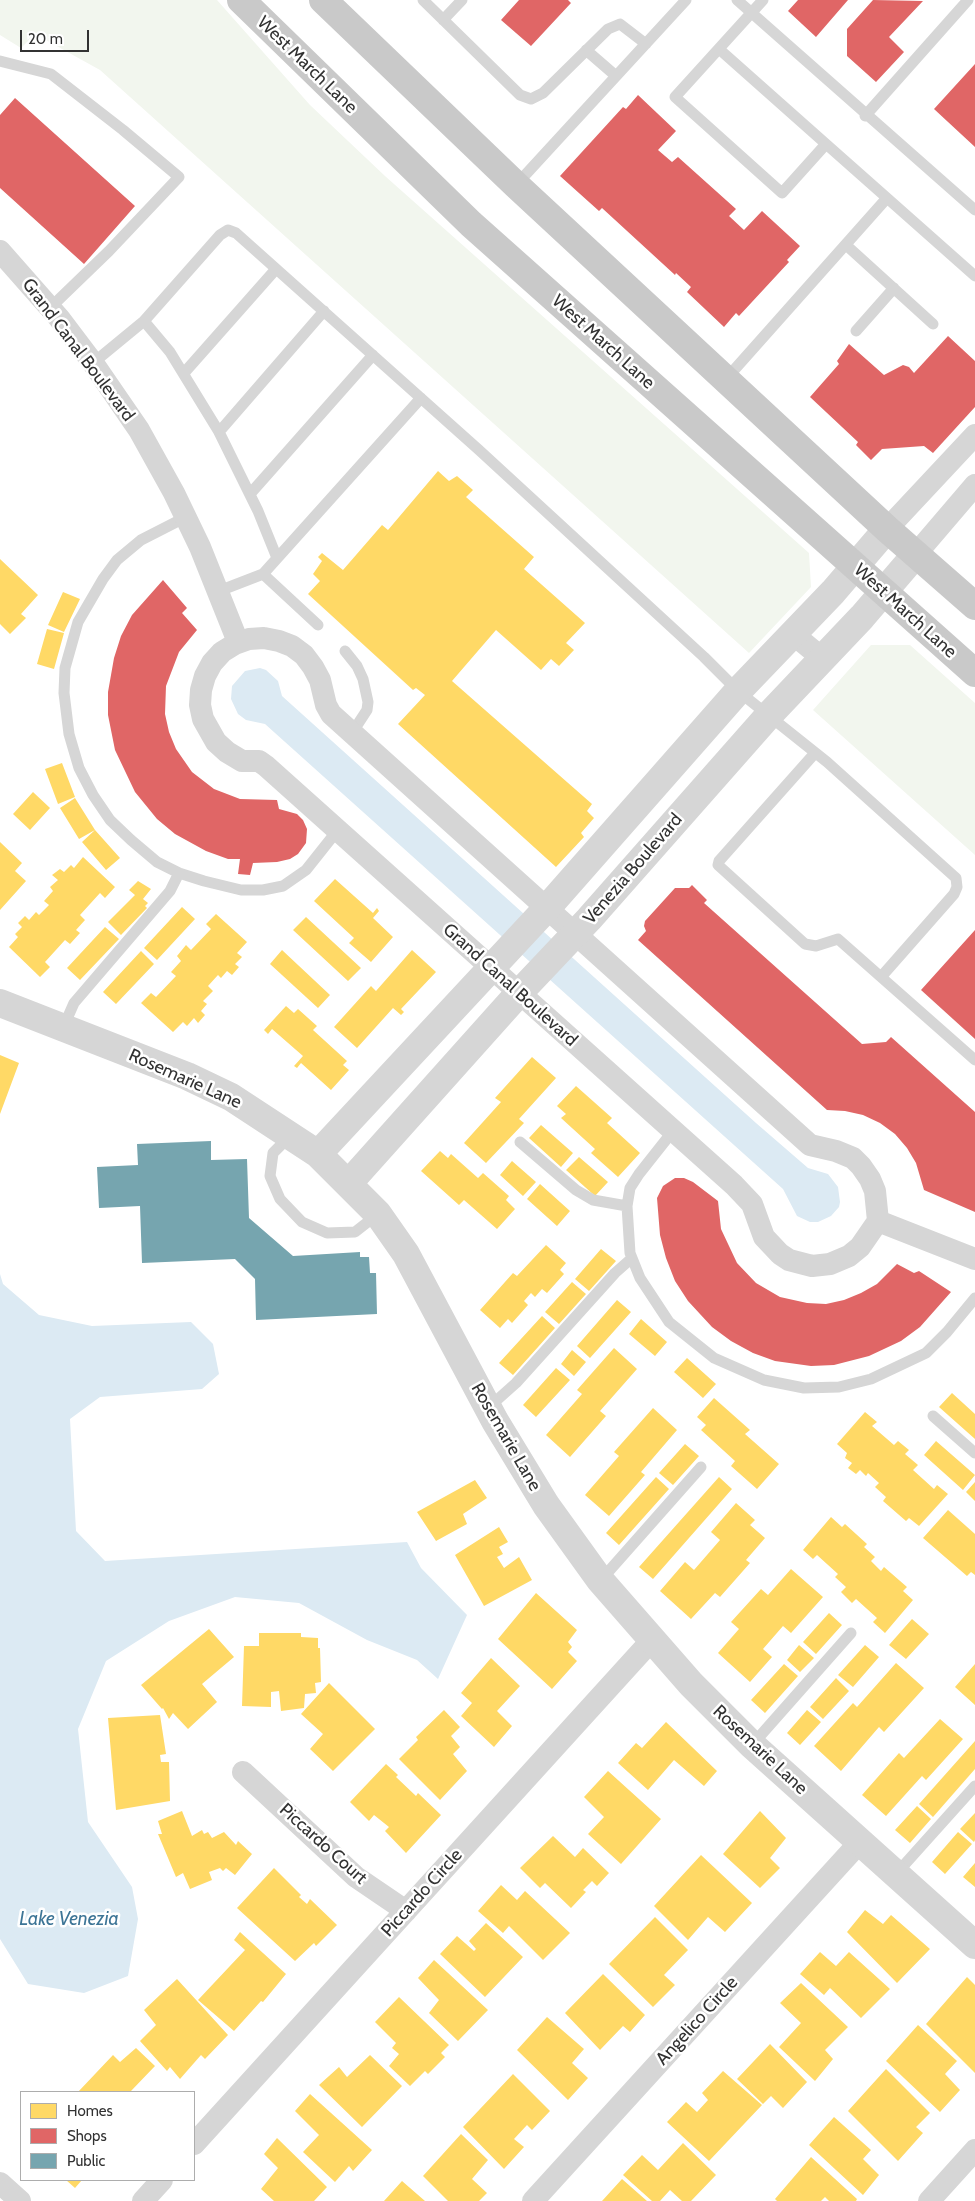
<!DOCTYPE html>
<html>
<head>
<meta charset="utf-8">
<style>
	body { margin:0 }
	#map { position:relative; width:975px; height:2201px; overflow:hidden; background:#fff; font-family:Cabin,sans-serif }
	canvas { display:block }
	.legend { position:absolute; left:20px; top:2091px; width:175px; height:90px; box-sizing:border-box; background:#fff; border:1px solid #adadad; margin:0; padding:6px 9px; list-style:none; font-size:15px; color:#323232 }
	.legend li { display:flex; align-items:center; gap:10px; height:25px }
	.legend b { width:25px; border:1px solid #adadad }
	.scale { position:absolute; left:20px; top:30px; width:69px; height:22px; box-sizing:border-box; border:2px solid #323232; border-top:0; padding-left:6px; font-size:15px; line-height:18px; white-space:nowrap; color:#323232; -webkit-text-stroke:4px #fff; paint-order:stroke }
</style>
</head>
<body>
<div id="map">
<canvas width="975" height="2201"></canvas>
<ul class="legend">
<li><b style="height:14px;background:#ffd966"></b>Homes</li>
<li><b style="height:14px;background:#e06666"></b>Shops</li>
<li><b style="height:14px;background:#76a5af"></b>Public</li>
</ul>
<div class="scale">20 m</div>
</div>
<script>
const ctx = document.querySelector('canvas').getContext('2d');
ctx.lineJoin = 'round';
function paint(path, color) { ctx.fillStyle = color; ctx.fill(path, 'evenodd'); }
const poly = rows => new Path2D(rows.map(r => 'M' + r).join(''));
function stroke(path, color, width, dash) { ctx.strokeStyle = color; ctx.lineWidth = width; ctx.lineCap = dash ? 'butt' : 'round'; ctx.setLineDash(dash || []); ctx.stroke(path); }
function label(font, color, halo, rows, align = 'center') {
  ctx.font = font + ' Cabin,sans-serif'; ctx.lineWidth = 5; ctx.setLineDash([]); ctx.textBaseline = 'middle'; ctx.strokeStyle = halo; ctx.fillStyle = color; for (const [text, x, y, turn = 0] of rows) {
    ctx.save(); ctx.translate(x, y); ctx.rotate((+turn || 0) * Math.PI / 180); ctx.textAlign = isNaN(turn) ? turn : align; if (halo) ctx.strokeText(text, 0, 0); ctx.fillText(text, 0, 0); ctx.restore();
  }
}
const green = poly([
	[0,0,217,0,310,105,385,176,809,553,811,587,749,653,100,70,35,34,21,48,0,35],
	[871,645,910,645,975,703,975,855,813,710]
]);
const water = poly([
	[260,668,266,670,278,681,282,696,756,1123,808,1168,828,1174,838,1187,840,1202,839,1207,831,1216,818,1222,810,1222,797,1216,783,1189,265,724,246,720,238,714,231,699,232,686,245,671],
	[0,1274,3,1284,39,1315,92,1326,191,1322,213,1344,219,1374,202,1389,100,1397,70,1419,76,1531,105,1561,407,1542,421,1568,467,1615,438,1679,417,1660,367,1640,299,1603,235,1597,169,1621,106,1661,78,1729,88,1822,132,1887,138,1919,128,1976,84,1993,28,1984,0,1939]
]);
const homes = poly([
	[438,471,449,481,457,476,473,490,466,497,534,557,524,569,585,623,566,643,574,650,559,666,551,659,541,670,496,630,452,681,592,804,587,811,594,818,581,833,584,837,556,867,398,724,425,695,416,688,413,690,308,594,320,581,313,574,322,561,318,557,322,553,343,570,382,525,388,530],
	[0,559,38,595,21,614,26,618,10,634,0,624],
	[63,592,80,599,64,632,48,625],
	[47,629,64,633,54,669,37,664],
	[62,763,75,797,58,804,45,769],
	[33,792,50,808,30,830,13,814],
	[75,798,95,830,79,839,60,808],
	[95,830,120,858,106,870,82,842],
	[0,842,22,863,15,871,26,881,0,910],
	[83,857,115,887,105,898,100,893,80,915,85,920,76,930,80,933,70,944,65,940,45,962,50,967,40,977,9,947,18,937,15,934,22,927,18,923,25,916,29,920,36,912,39,915,49,905,44,901,53,891,50,887,58,880,52,875,60,869,64,872,71,865,74,868],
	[335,879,373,913,377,908,379,911,373,918,393,937,371,962,349,943,354,938,314,901],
	[138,881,151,889,143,899,148,903,145,906,147,908,121,935,108,922,135,895,129,890],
	[182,907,195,919,157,960,144,948],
	[216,914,247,942,237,953,242,957,235,964,239,967,232,975,227,971,221,978,218,975,208,986,213,991,203,1001,207,1004,201,1011,205,1015,198,1023,194,1018,187,1026,183,1022,173,1032,141,1003,151,993,156,997,176,976,171,972,181,961,177,956,186,945,191,950,211,929,206,924],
	[306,917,361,968,348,981,293,930],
	[105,927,119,939,80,980,67,968],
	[282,950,330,995,318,1008,270,964],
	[412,950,436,972,401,1009,404,1012,401,1015,393,1008,357,1048,334,1027,371,986,376,991],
	[141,951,154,964,116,1004,103,992],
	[286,1006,294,1013,298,1009,317,1026,313,1030,347,1061,343,1065,349,1070,331,1090,301,1063,297,1068,294,1066,303,1056,272,1029,268,1034,264,1030],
	[0,1055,19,1063,0,1114],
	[532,1057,556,1078,519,1119,524,1123,486,1163,464,1143,501,1102,495,1098],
	[576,1086,612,1118,607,1123,640,1153,618,1177,591,1153,595,1149,561,1118,566,1114,557,1106],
	[541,1125,573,1153,561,1167,529,1138],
	[440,1151,448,1158,451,1154,478,1178,483,1173,509,1196,506,1200,515,1209,497,1229,464,1200,459,1205,421,1171],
	[579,1157,608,1182,595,1196,566,1170],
	[512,1161,536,1182,523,1196,500,1175],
	[540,1184,570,1211,557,1226,527,1199],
	[546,1245,566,1263,560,1270,564,1274,547,1293,542,1289,535,1297,531,1293,524,1301,528,1305,512,1323,508,1319,500,1328,480,1310,513,1273,517,1276],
	[601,1249,616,1261,589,1291,575,1279],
	[572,1282,586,1294,559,1324,545,1312],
	[617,1300,631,1312,590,1358,577,1346],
	[542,1316,555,1328,513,1375,499,1363],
	[641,1319,667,1342,655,1356,629,1334],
	[614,1348,637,1369,600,1411,606,1416,570,1457,546,1435,582,1394,577,1390],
	[572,1350,586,1362,574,1376,561,1364],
	[687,1358,716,1384,703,1398,674,1372],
	[556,1368,570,1380,536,1417,523,1405],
	[952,1393,975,1414,975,1439,939,1407],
	[714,1398,750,1430,745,1434,779,1464,757,1489,731,1466,735,1461,701,1430,706,1425,697,1417],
	[653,1408,677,1430,641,1472,645,1475,609,1516,585,1495,619,1456,614,1452],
	[865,1412,877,1422,872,1426,894,1445,898,1441,909,1450,905,1454,918,1465,913,1470,934,1489,937,1485,948,1494,919,1526,909,1518,906,1521,883,1501,886,1497,875,1487,879,1483,868,1473,866,1476,860,1470,856,1474,848,1468,852,1463,845,1458,847,1453,837,1444],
	[936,1441,975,1475,963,1490,924,1455],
	[685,1444,699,1456,673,1485,659,1473],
	[656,1477,669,1489,619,1545,606,1533],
	[719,1477,732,1489,653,1579,639,1567],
	[475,1480,487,1498,463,1514,467,1524,436,1541,417,1512],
	[975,1482,975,1501,966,1492],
	[736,1503,755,1520,750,1525,765,1538,746,1560,750,1563,720,1597,715,1593,691,1619,660,1591,685,1562,694,1570,720,1540,711,1532],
	[948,1510,975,1534,975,1575,971,1572,967,1576,923,1538],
	[831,1517,842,1527,845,1524,867,1544,864,1547,875,1557,871,1561,881,1571,884,1567,907,1587,903,1591,913,1600,885,1633,873,1622,877,1618,856,1599,852,1603,841,1592,846,1587,835,1577,838,1574,817,1555,813,1559,803,1550],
	[499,1527,508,1542,499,1547,503,1554,497,1557,504,1568,519,1557,532,1580,484,1606,455,1555],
	[791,1569,823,1597,791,1633,783,1626,763,1649,772,1657,750,1682,718,1653,739,1629,731,1622,761,1589,768,1595],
	[536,1593,577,1630,568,1642,572,1647,568,1652,577,1661,552,1689,498,1639],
	[829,1613,842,1625,816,1654,803,1642],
	[912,1619,929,1634,906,1659,889,1645],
	[209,1629,234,1657,202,1684,217,1702,188,1729,173,1713,169,1719,163,1708,162,1709,141,1685],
	[259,1633,301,1633,301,1637,318,1638,318,1648,320,1648,321,1682,315,1683,316,1693,305,1694,304,1708,281,1711,279,1691,271,1692,271,1707,242,1706,244,1646,259,1646],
	[799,1645,814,1658,800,1672,787,1660],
	[865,1645,879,1657,853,1687,838,1675],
	[491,1658,520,1686,497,1711,512,1726,494,1747,461,1716,472,1703,461,1693],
	[896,1663,924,1688,884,1732,879,1727,841,1771,814,1746,853,1703,857,1707],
	[784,1664,798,1676,765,1713,751,1700],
	[975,1664,975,1705,955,1687],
	[836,1678,849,1691,823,1719,810,1707],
	[329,1683,375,1729,333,1771,310,1749,323,1734,301,1714],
	[444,1710,460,1727,451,1736,460,1747,453,1754,467,1771,440,1800,399,1759,418,1740,416,1737],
	[807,1710,821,1722,800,1745,787,1733],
	[160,1715,166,1754,160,1755,161,1762,169,1762,170,1801,116,1810,108,1718],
	[940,1719,963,1739,926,1780,922,1776,886,1816,862,1795,899,1753,904,1758],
	[666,1722,717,1771,704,1786,674,1760,648,1790,618,1763,636,1743,642,1748],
	[975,1741,975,1769,933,1817,919,1804],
	[386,1764,398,1775,396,1777,416,1796,418,1793,441,1815,406,1853,385,1831,389,1827,374,1815,369,1821,350,1802],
	[608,1771,661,1819,621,1864,588,1834,604,1817,584,1797],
	[917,1806,931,1819,910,1843,895,1830],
	[182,1811,192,1836,202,1830,204,1834,208,1832,212,1838,224,1832,236,1845,238,1841,252,1854,235,1875,226,1868,223,1871,220,1868,209,1872,212,1880,190,1889,183,1873,176,1877,158,1834,162,1834,158,1821],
	[760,1811,786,1838,770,1858,780,1868,760,1888,723,1854],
	[975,1813,975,1840,974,1842,960,1829],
	[958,1832,972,1844,945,1874,932,1862],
	[553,1836,575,1857,583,1848,609,1873,597,1886,592,1881,583,1890,586,1892,571,1908,545,1883,540,1888,520,1868],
	[701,1855,752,1903,725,1932,708,1917,688,1940,654,1906],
	[975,1863,975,1887,963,1877],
	[274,1868,301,1895,299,1897,307,1904,310,1899,337,1925,316,1946,314,1943,295,1961,237,1908],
	[501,1885,517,1900,525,1891,570,1933,543,1960,509,1926,503,1933,478,1911],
	[865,1910,883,1924,891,1915,930,1949,897,1983,847,1932],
	[655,1917,688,1950,664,1975,675,1985,653,2007,609,1964],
	[486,1923,523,1957,485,1997,440,1954,457,1936,474,1951,476,1949,469,1941],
	[240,1932,286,1974,263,2002,261,2001,234,2031,198,2000,245,1950,234,1940],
	[820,1952,836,1966,849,1952,890,1989,861,2018,830,1988,824,1995,800,1974],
	[434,1960,488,2010,458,2041,429,2013,439,2000,418,1978],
	[603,1974,645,2015,630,2032,623,2026,600,2050,565,2013],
	[967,1977,975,1985,975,2073,926,2024],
	[177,1979,228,2035,205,2059,201,2055,180,2079,170,2067,167,2071,140,2041,156,2025,144,2010],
	[801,1983,848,2027,825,2050,833,2059,815,2081,779,2047,801,2023,780,2003],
	[399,1997,449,2045,441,2053,445,2057,428,2074,425,2071,410,2086,389,2066,399,2054,392,2048,396,2043,375,2022],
	[547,2017,584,2049,572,2063,588,2078,568,2100,517,2050],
	[918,2025,957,2061,945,2074,960,2090,940,2112,886,2061],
	[770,2044,807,2082,783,2108,771,2096,763,2104,737,2079],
	[136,2048,155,2066,131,2091,133,2092,78,2092,113,2055,120,2062],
	[370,2055,402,2086,362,2127,319,2085,339,2067,347,2077],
	[886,2069,930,2113,916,2127,923,2133,898,2161,848,2111],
	[723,2071,762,2105,709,2161,667,2122,686,2102,697,2112,708,2100,702,2093],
	[513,2074,550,2111,532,2130,527,2125,514,2139,524,2147,504,2169,463,2127],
	[310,2094,372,2150,353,2171,349,2166,335,2182,303,2152,319,2135,295,2111],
	[834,2117,871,2150,863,2159,879,2175,863,2195,809,2145],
	[461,2134,488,2160,472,2179,487,2193,479,2201,448,2201,423,2176],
	[277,2138,327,2187,314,2201,274,2201,261,2189,278,2168,264,2154],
	[683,2143,716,2175,691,2201,682,2201,670,2190,660,2201,652,2201,623,2175,642,2155,658,2170],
	[811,2157,857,2199,856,2201,829,2201,825,2197,821,2201,777,2201,775,2199],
	[622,2179,647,2201,602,2201],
	[66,2180,82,2180,75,2188],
	[402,2181,425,2201,384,2201]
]);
const shops = poly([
	[519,0,568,0,571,3,531,46,501,20],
	[798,0,848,0,816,37,788,11],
	[873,0,923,1,889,37,904,52,876,82,847,56,847,29],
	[975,64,975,147,934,109],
	[638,95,676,131,658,150,672,162,678,157,736,209,729,216,744,230,762,211,800,246,787,260,789,262,739,316,736,313,724,327,687,292,691,287,676,273,675,275,602,208,599,211,560,176,623,107,626,109],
	[15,98,135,206,84,264,0,188,0,115],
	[948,336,975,361,975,407,933,453,924,446,882,449,871,460,856,445,858,442,810,397,839,364,837,361,849,344,884,375,903,365,909,367,914,373],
	[163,580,187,608,182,613,197,630,179,652,166,686,165,714,169,732,176,749,192,772,214,789,240,799,277,800,279,809,297,814,303,820,307,829,306,843,298,854,290,859,277,862,253,863,250,875,238,874,240,859,228,859,206,851,175,834,157,819,135,792,115,750,108,715,108,692,114,658,121,636,132,615],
	[692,885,707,900,704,903,862,1044,886,1042,891,1037,975,1112,975,1212,924,1190,916,1163,907,1148,895,1134,880,1123,863,1115,845,1111,827,1110,638,940,646,931,644,926,645,921,675,888,689,888],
	[975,930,975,1039,921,990],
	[675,1178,684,1178,693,1182,718,1201,721,1229,737,1263,756,1283,780,1297,807,1303,826,1304,844,1300,861,1293,877,1284,897,1264,914,1273,919,1271,951,1292,920,1327,901,1341,869,1356,834,1365,811,1366,775,1361,753,1353,731,1341,712,1327,688,1301,675,1281,666,1258,660,1235,657,1198,663,1186]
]);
const public = poly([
	[211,1141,211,1160,247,1159,249,1218,293,1256,360,1252,360,1257,369,1257,370,1273,376,1273,377,1314,256,1320,255,1279,235,1259,142,1263,140,1206,99,1208,97,1167,138,1165,137,1144]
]);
const service = poly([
	[423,0,520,95,531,99,543,93,608,29,620,24,646,44],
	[737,0,975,210],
	[763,0,675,97,782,193,826,144,887,198],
	[443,20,462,0],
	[719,49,826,144],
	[586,50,616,76],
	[0,61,51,74,123,130,179,177,109,251,50,308],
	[865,116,968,0],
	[516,185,686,0],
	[846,245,933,324],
	[144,321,170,352,219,432,258,511,277,558],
	[856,331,894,288],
	[93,363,144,321,220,235,228,230,236,233,479,450,704,657,738,691,827,762,956,878,957,887,954,894,881,977,975,1060],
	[184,373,276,269],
	[726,379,887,198,975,276],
	[219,432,324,311],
	[250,494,373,355],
	[186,517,141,540,117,560,103,579,78,622,65,668,64,693,69,734,79,768,93,795,110,820,131,840,157,862,179,873,204,881,241,890,263,890,283,886,306,870,337,831],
	[263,574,318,625],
	[219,591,263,574,421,398],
	[345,651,357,666,363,679,368,702,367,710,352,733],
	[815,753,719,861,718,865,805,944,816,946,838,939,881,977],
	[63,1028,74,1003,170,891,179,873],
	[673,1131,639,1174,630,1188,627,1206,630,1253,640,1278,669,1322,714,1358,764,1380,804,1388,839,1387,871,1379,926,1353,947,1332,975,1298],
	[290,1136,273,1153,270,1176,280,1199,302,1222,327,1233,355,1232,378,1214],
	[520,1142,576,1190,593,1200,627,1206],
	[488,1408,516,1383,615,1273,632,1258],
	[933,1416,975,1453],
	[601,1580,701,1467],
	[752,1745,851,1633],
	[896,1874,975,1786]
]);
const minor = poly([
	[0,251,59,318,93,363,139,430,174,493,200,547,238,642],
	[887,529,975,435],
	[916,554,975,485],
	[793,634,822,658],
	[264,638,279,641,292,646,304,655,313,667,320,680,326,705,331,714,810,1145,836,1151,853,1158,861,1166,870,1179,875,1191,878,1221,860,1247,849,1256,830,1264,812,1266,789,1260,780,1254,764,1237,752,1204,734,1185,266,766,259,761,242,761,227,752,216,742,203,719,200,705,201,690,205,676,212,663,222,652,235,644,249,639,264,638],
	[878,1221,975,1259],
	[243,1772,356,1877,406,1911],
	[194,2144,651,1641],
	[0,2183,20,2201],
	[143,2201,162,2180],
	[533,2201,860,1842],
	[929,2201,975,2150]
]);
const tertiary = poly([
	[0,1003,187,1076,231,1097,318,1154,378,1214,406,1254,495,1421,546,1505,600,1580,691,1684,752,1745,975,1945],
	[318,1154,547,908,738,691,833,592,887,529],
	[348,1184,519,993,589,919,769,715,862,617,916,554]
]);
const primary = poly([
	[241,0,471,224,975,673],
	[323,0,516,185,887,529,975,606]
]);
const streetNames = [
	["West March Lane",307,65,44],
	["West March Lane",603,342,42],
	["Grand Canal Boulevard",78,350,53],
	["West March Lane",905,611,42],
	["Venezia Boulevard",633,869,-49],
	["Grand Canal Boulevard",510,985,42],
	["Rosemarie Lane",185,1079,24],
	["Rosemarie Lane",506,1437,60],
	["Rosemarie Lane",760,1750,43],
	["Piccardo Court",323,1844,42],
	["Piccardo Circle",422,1893,-48],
	["Angelico Circle",697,2021,-48]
];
const waterNames = [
	["Lake Venezia",69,1919]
];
paint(green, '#f2f6ee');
paint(water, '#dceaf3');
paint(homes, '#ffd966');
paint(shops, '#e06666');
paint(public, '#76a5af');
stroke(service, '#d6d6d6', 11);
stroke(minor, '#d6d6d6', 22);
stroke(tertiary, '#d6d6d6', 28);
stroke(primary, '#c9c9c9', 28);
label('18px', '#323232', '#fff', streetNames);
label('italic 19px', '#3d7596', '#fff', waterNames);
</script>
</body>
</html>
